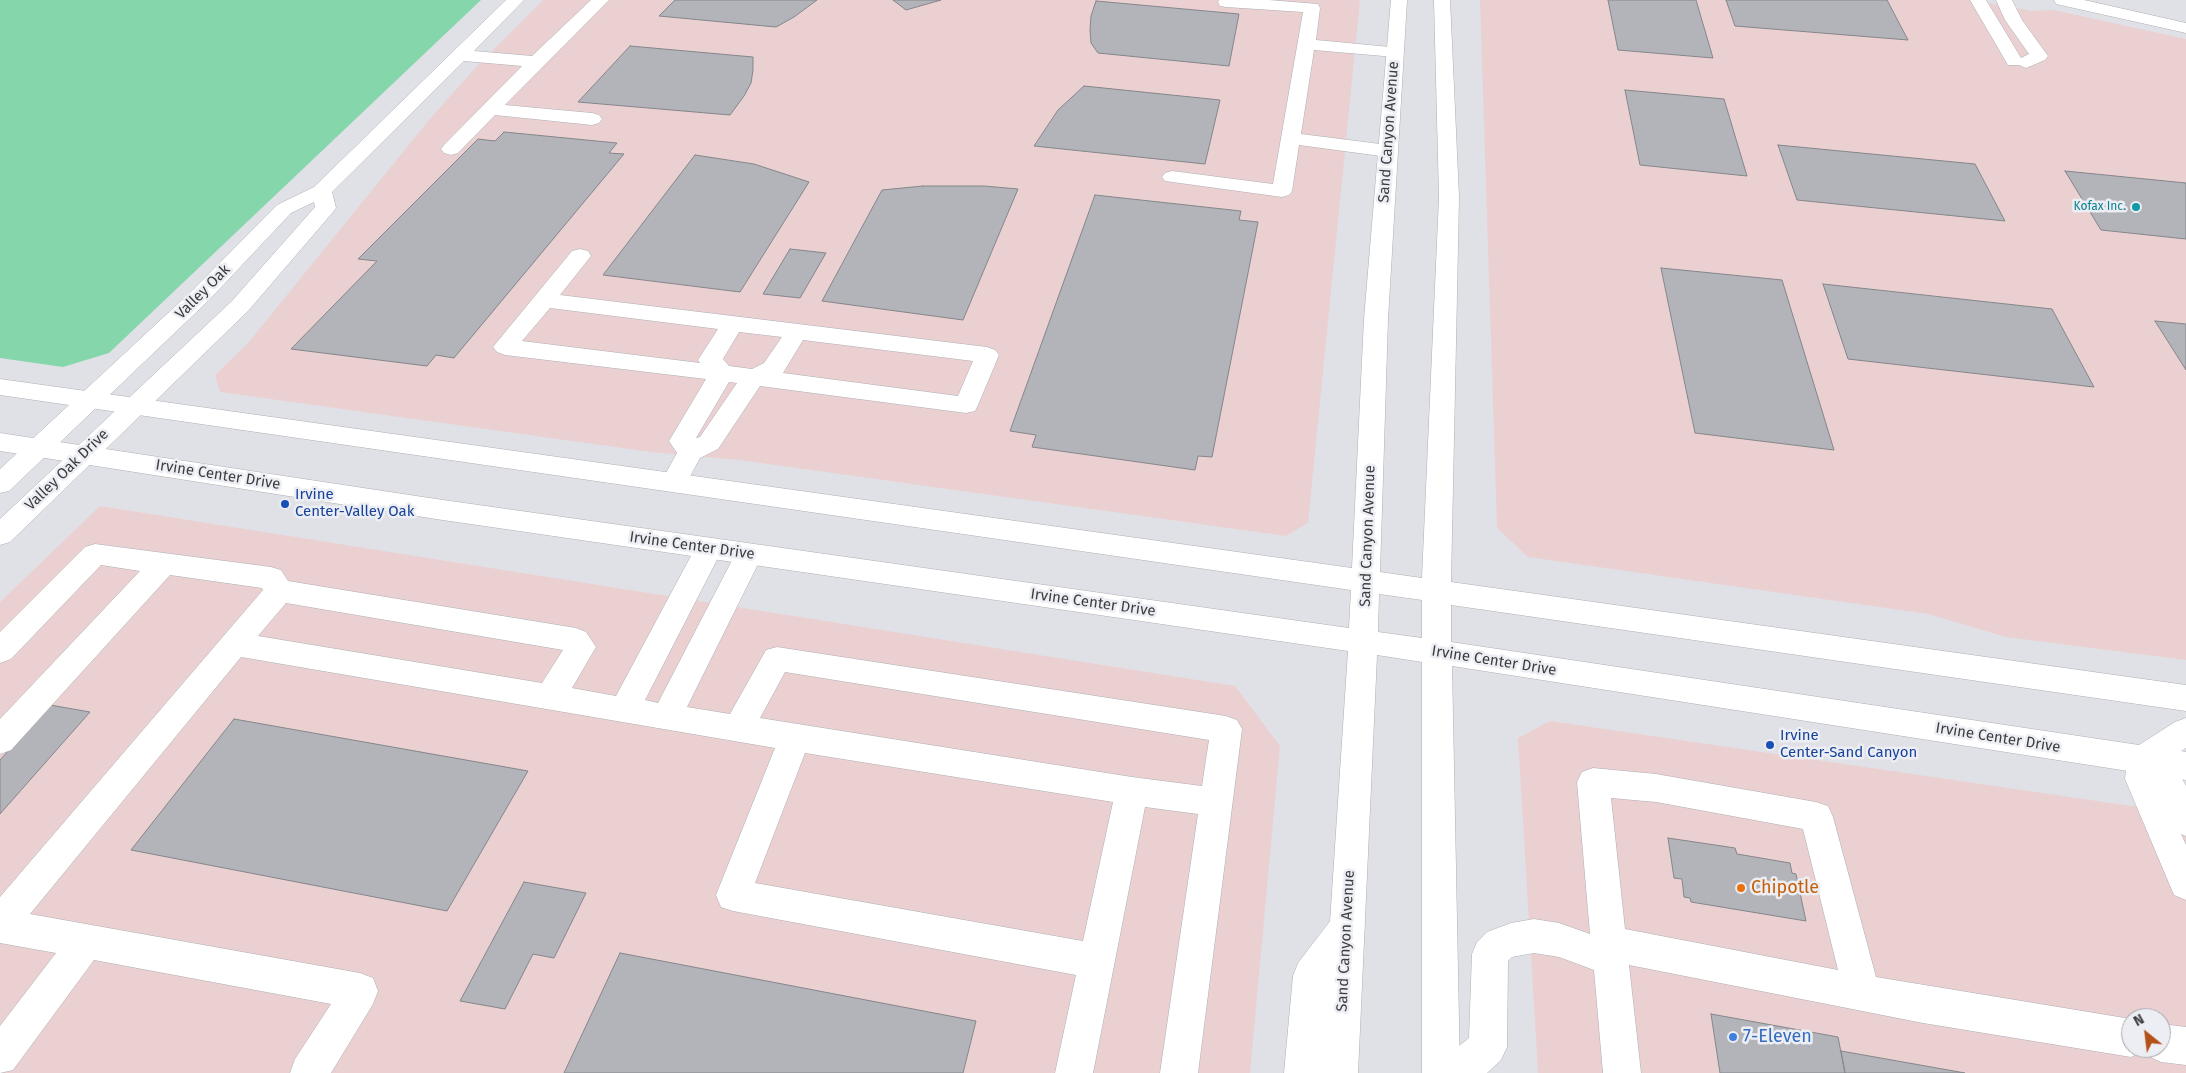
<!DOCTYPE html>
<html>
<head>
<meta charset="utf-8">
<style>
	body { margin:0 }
	#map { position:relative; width:2186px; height:1073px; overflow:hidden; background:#e0e1e7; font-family:"Fira Sans",sans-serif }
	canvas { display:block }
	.north { position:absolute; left:2121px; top:1008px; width:50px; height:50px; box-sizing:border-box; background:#edeef4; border:1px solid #a6a7ac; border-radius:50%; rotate:331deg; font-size:14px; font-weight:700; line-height:20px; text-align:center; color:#3c3d3f }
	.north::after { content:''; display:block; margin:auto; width:18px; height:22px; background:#b45118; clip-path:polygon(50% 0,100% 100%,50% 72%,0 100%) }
</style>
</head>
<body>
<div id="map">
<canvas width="2186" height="1073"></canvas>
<div class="north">N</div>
</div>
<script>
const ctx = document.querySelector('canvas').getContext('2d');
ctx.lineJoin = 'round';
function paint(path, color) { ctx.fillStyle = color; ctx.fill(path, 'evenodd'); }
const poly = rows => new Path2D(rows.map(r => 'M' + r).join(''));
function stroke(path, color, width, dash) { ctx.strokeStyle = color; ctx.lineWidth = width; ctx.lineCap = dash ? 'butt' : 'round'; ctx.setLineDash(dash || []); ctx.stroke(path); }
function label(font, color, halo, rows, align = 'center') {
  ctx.font = font + ' "Fira Sans",sans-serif'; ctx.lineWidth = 5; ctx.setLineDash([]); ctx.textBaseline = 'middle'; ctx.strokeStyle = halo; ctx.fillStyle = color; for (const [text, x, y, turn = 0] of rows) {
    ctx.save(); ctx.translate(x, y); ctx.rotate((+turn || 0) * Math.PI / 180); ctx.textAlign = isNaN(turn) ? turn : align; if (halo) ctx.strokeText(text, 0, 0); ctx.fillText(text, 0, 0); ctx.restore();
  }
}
const commercial = poly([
	[543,0,1360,0,1308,523,1286,536,739,460,651,452,220,392,215,375,248,343,429,120,476,67],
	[1480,0,1972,0,2032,11,2054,10,2186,39,2186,660,2006,637,1928,614,1528,557,1497,528],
	[100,506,1235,686,1280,746,1250,1073,0,1073,0,602],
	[1550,721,2186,814,2186,1073,1538,1073,1518,738],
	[2131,1018,2161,1018,2161,1048,2131,1048]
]);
const green = poly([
	[0,0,481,0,109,353,63,367,0,358]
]);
const building = poly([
	[675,0,817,0,794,17,776,27,659,16,675,0],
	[893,0,941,0,906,10,893,0],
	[1608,0,1696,0,1713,58,1618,50,1608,0],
	[1726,0,1887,0,1908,40,1735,26,1726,0],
	[1096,1,1239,14,1229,66,1098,53,1091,43,1090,30,1091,16,1096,1],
	[630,46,753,57,753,70,751,83,744,96,730,115,578,102,630,46],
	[1084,86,1220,100,1205,164,1034,146,1058,110,1084,86],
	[1625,90,1724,99,1747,176,1640,165,1625,90],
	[504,132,617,143,609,153,624,154,454,358,436,355,427,366,291,349,377,261,358,259,478,139,495,141,504,132],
	[1778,145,1975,164,2005,221,1797,200,1778,145],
	[695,155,754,164,809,182,740,292,603,275,695,155],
	[2065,171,2186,183,2186,239,2101,230,2065,171],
	[923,186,984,186,1018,189,963,320,822,301,882,190,923,186],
	[1095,195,1241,211,1239,220,1258,222,1212,457,1198,456,1195,470,1032,447,1036,435,1010,431,1095,195],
	[790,249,826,253,800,298,763,294,790,249],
	[1661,268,1782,280,1834,450,1695,433,1661,268],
	[1823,284,2052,309,2094,387,1848,359,1823,284],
	[2155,321,2186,324,2186,370,2155,321],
	[50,705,90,712,0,814,0,760,50,705],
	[234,719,528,771,447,911,131,850,234,719],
	[1668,838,1735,848,1737,854,1790,863,1792,873,1796,874,1806,921,1691,902,1690,898,1684,897,1682,879,1674,878,1668,838],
	[524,882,586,893,554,958,533,954,505,1009,460,1001,524,882],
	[620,953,976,1021,963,1073,564,1073,620,953],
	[1711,1014,1838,1037,1845,1073,1720,1073,1711,1014],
	[1841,1051,1965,1073,1845,1073,1841,1051]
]);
const minor = poly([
	[506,0,524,0,474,51,532,56,591,0,609,0,505,105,592,113,599,115,602,119,599,123,592,125,495,115,458,153,451,155,444,153,441,149,444,145,522,66,464,61,332,192,336,208,333,212,248,311,10,542,0,545,0,519,232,301,315,207,314,202,291,213,209,300,9,491,0,493,0,469,193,290,277,205,314,187,506,0],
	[1219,0,1269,0,1318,4,1320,8,1316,40,1401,48,1404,52,1401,56,1395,57,1314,50,1301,134,1388,145,1395,147,1398,151,1395,155,1388,157,1299,145,1292,191,1289,195,1282,197,1165,181,1162,177,1165,173,1172,171,1273,184,1303,12,1226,7,1220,6,1218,2,1219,0],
	[1970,0,1986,0,2021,58,2029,54,2005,20,1996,0,2012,0,2022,20,2048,56,2045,60,2026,68,2019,65,2008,65,1970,0],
	[580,249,588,251,591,256,560,295,987,347,995,350,999,355,978,405,975,411,966,413,760,386,718,449,700,458,683,489,674,491,665,489,661,482,677,453,669,441,706,379,505,355,497,352,493,347,572,251,580,249],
	[550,308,718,329,698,360,700,363,522,341,550,308],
	[739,332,782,337,764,363,752,369,729,366,723,359,739,332],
	[803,340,973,361,958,396,783,373,803,340],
	[729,382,737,383,700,437,696,438,729,382],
	[709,538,719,541,723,548,645,700,658,703,739,547,749,544,759,547,763,554,687,707,730,714,766,650,777,647,1226,716,1237,720,1242,729,1198,1073,1160,1073,1198,814,1145,807,1093,1073,1055,1073,1076,975,733,911,721,907,716,895,775,748,241,657,30,914,360,973,373,978,378,991,373,1004,331,1073,290,1073,295,1059,331,1004,94,960,13,1070,0,1073,0,1026,56,953,0,943,0,897,263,590,262,588,170,575,11,750,0,754,0,719,140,571,101,565,11,659,0,663,0,632,85,547,95,544,271,567,281,570,288,581,576,628,586,632,596,647,572,688,616,696,699,541,709,538],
	[286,603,563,650,542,683,258,636,286,603],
	[785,672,1209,740,1202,786,1132,777,760,718,785,672],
	[805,753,1113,802,1083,941,755,883,805,753],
	[2143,746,2154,750,2179,773,2186,786,2186,836,2181,834,2186,845,2186,900,2174,895,2125,779,2127,760,2132,750,2143,746],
	[1593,768,1656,774,1816,802,1828,806,1833,817,1876,977,2131,1019,2131,1048,2161,1048,2161,1024,2186,1027,2186,1065,2161,1062,2148,1056,2145,1050,2131,1057,1923,1023,1629,965,1641,1073,1603,1073,1594,970,1559,957,1534,953,1512,957,1508,961,1507,1047,1501,1060,1487,1073,1438,1073,1443,1059,1469,1038,1472,954,1477,942,1487,932,1511,923,1534,919,1559,923,1590,934,1577,782,1582,772,1593,768],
	[1611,798,1656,802,1803,829,1838,970,1625,929,1611,798],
	[1347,911,1360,916,1365,928,1360,940,1329,982,1322,1073,1284,1073,1293,976,1298,963,1334,916,1347,911]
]);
const major = poly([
	[1391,0,1407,0,1388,319,1380,572,1422,578,1439,197,1434,0,1450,0,1459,197,1451,582,2186,685,2186,711,1451,605,1451,642,2139,745,2175,722,2186,718,2186,748,2181,751,2186,752,2186,780,1452,666,1460,1073,1422,1073,1422,662,1377,655,1358,1073,1320,1073,1348,651,436,519,0,451,0,433,436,499,1349,628,1351,590,0,395,0,379,1352,568,1364,319,1391,0],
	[1379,594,1422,600,1422,638,1378,632,1379,594],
	[2054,0,2084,0,2186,23,2186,33,2056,4,2054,0]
]);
const markers = [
	[2136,207,5,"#0f9aa8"],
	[285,504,5,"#1a4fb4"],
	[1770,745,5,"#1a4fb4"],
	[1741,888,5,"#e8710a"],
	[1733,1037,5,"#3f7fe0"]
];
const farCulturenames = [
	["Kofax Inc.",2126,207]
];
const streetNames = [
	["Sand Canyon Avenue",1389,132,-86],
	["Valley Oak",203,292,-45],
	["Valley Oak Drive",67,470,-44],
	["Irvine Center Drive",218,475,9],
	["Sand Canyon Avenue",1368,536,-88],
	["Irvine Center Drive",692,546,8],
	["Irvine Center Drive",1093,603,8],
	["Irvine Center Drive",1494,661,9],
	["Irvine Center Drive",1998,738,9],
	["Sand Canyon Avenue",1346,941,-87]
];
const transitNames = [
	["Irvine",295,495],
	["Center-Valley Oak",295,512],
	["Irvine",1780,736],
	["Center-Sand Canyon",1780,753]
];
const nearFoodnames = [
	["Chipotle",1751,888]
];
const nearShopnames = [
	["7-Eleven",1743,1037]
];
paint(commercial, '#ebd0d1');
paint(green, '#86d6ac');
paint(building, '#b3b4b9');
stroke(building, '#85868b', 1);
stroke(minor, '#aeafb4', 1);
stroke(major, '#aeafb4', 1);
paint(minor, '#fff');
paint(major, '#fff');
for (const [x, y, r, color] of markers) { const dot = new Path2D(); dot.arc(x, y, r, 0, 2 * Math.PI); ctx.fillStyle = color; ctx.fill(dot); stroke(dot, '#edeef4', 2); }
label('12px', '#0d838f', '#edeef4', farCulturenames, 'right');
label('15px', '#3c3d3f', '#edeef4', streetNames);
label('15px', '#164399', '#edeef4', transitNames, 'left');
label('18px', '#c56008', '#edeef4', nearFoodnames, 'left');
label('18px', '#366cbe', '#edeef4', nearShopnames, 'left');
</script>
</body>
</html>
